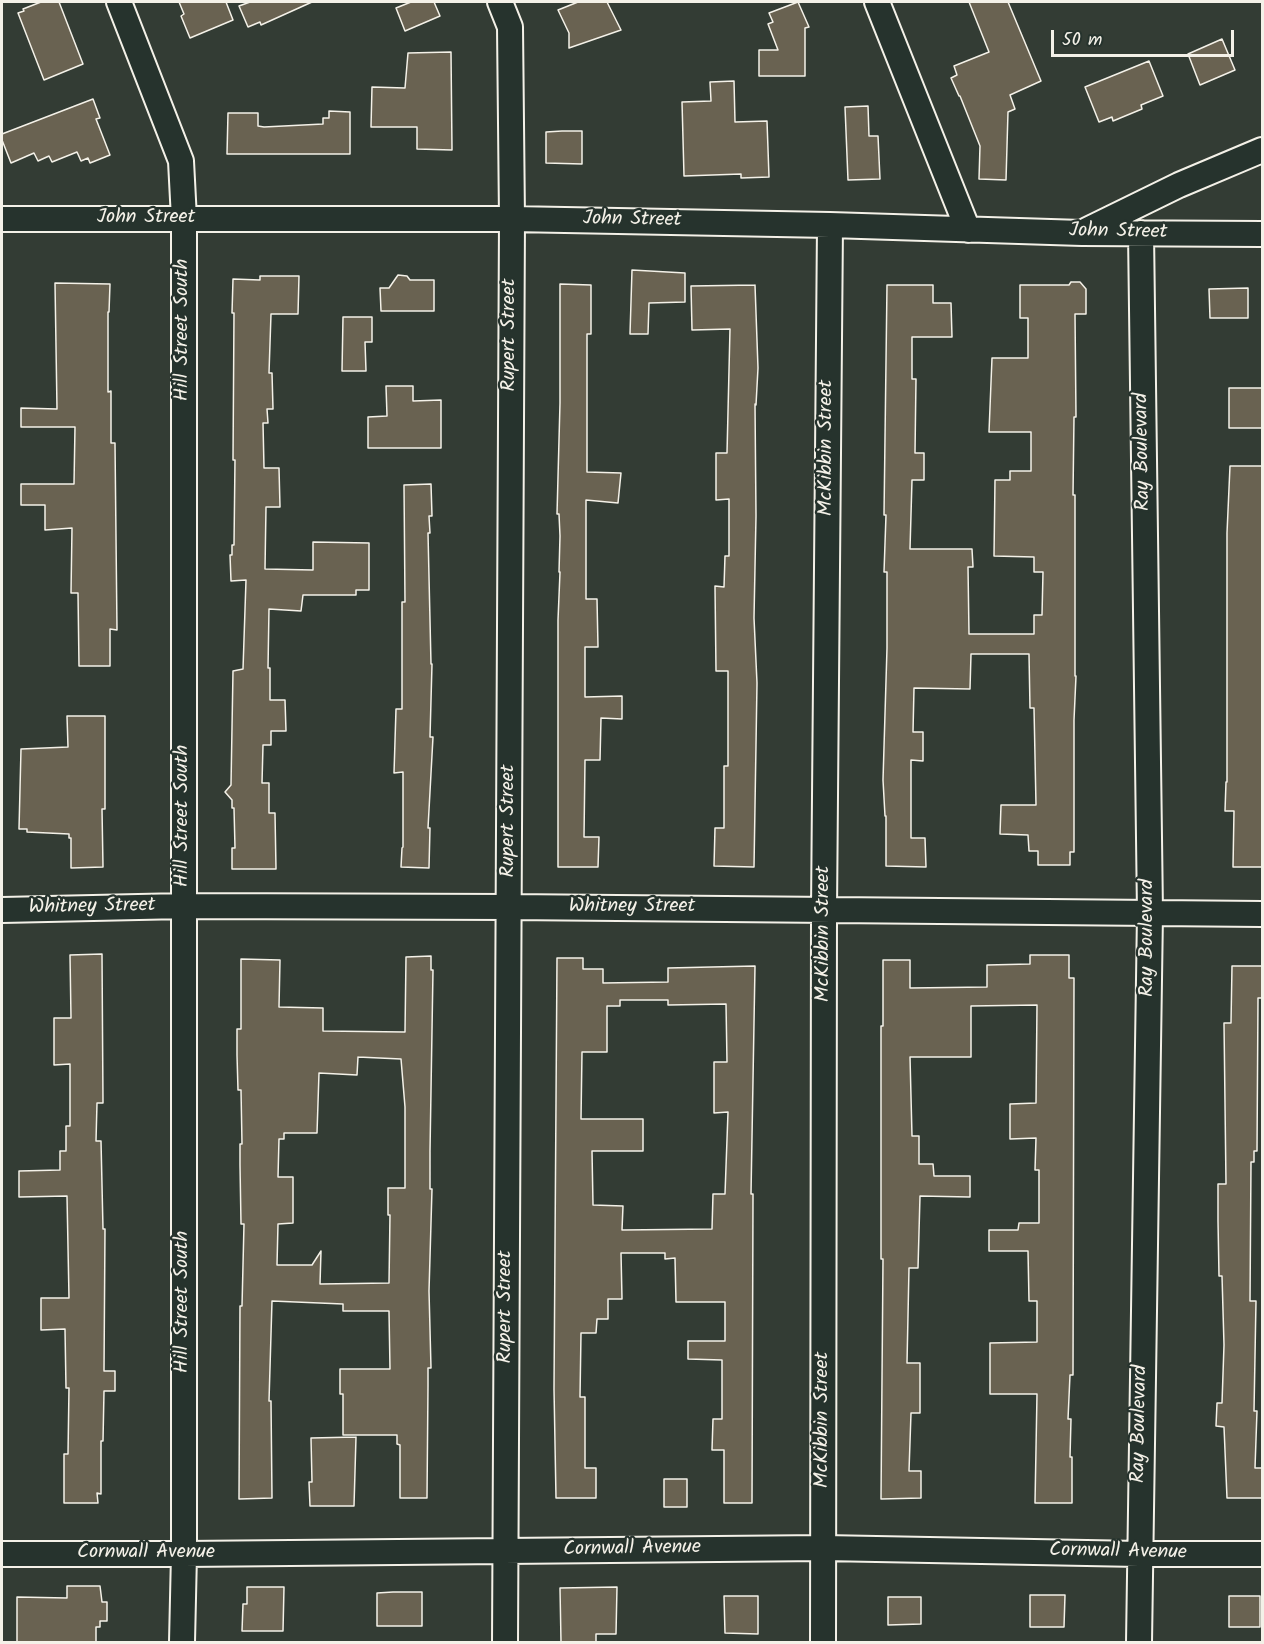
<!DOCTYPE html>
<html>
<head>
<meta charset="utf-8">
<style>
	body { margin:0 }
	#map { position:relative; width:1264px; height:1644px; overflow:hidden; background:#333c34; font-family:Kalam,sans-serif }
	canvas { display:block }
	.frame { position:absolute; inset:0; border:3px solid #f4f1e8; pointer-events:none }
	.scale { position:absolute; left:1051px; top:30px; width:183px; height:27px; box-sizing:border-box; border:3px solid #f4f1e8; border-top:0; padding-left:8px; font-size:18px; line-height:21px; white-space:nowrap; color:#f4f1e8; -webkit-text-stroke:4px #26332d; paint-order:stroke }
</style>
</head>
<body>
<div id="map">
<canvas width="1264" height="1644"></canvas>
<div class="frame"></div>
<div class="scale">50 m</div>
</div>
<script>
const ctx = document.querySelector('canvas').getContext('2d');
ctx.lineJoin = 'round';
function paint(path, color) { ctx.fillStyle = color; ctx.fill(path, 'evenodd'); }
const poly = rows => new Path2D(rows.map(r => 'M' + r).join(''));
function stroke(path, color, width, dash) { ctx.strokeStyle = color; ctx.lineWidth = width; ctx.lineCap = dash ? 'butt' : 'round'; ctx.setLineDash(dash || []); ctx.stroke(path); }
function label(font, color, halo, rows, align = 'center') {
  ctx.font = font + ' Kalam,sans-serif'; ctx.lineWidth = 4.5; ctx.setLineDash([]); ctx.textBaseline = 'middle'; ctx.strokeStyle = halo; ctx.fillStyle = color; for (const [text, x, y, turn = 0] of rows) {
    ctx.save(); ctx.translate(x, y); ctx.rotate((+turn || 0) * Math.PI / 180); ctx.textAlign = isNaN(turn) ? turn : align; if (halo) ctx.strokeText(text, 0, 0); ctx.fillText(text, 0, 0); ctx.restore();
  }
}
const building = poly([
	[41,2,59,2,83,64,44,80,18,13,24,11,23,9,41,2],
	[179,2,226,2,233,20,190,38,181,16,184,14,179,2],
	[250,2,312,2,261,25,260,22,248,27,239,6,250,2],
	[411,2,434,2,440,16,405,31,396,8,411,2],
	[578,2,607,2,621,30,569,48,569,33,558,10,578,2],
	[798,2,809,27,805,28,805,76,759,76,759,50,778,50,768,24,773,22,769,13,798,2],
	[969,2,1008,2,1041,81,1010,95,1015,109,1008,112,1006,180,979,179,980,146,960,96,959,96,951,78,957,75,954,66,989,52,969,2],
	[1222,39,1235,70,1200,85,1188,54,1222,39],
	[451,52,452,150,417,149,417,127,371,127,372,87,405,88,408,53,451,52],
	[1149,61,1163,96,1141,105,1142,109,1113,121,1112,117,1099,122,1085,87,1149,61],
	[734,81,735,122,767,121,769,177,741,178,741,174,684,176,682,102,711,101,710,82,734,81],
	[93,99,100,118,96,119,110,155,90,163,88,158,81,161,77,152,52,162,49,156,38,161,34,153,11,163,2,140,2,134,93,99],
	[868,106,869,136,878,136,880,179,848,180,845,107,868,106],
	[329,111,350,112,350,154,227,154,228,113,258,113,258,126,264,127,323,124,323,118,329,118,329,111],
	[562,131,582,131,582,164,546,163,546,132,562,131],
	[632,270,685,273,685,302,649,303,648,334,630,334,632,270],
	[398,275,407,276,410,280,434,280,434,311,381,311,380,288,389,288,398,275],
	[260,276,299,276,298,314,271,314,269,373,272,373,273,409,267,409,268,423,263,423,264,468,279,468,280,507,266,507,265,569,313,570,313,542,369,543,369,590,356,590,356,595,303,595,301,611,269,609,268,668,270,668,270,700,285,700,286,731,271,731,271,745,263,745,262,783,269,783,269,813,275,813,276,869,232,869,232,848,235,848,234,808,232,808,232,800,225,792,231,785,233,671,243,669,246,580,231,581,230,555,232,555,232,545,234,545,235,460,233,460,234,313,232,313,233,279,260,280,260,276],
	[1071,282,1080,282,1086,289,1086,314,1075,314,1076,417,1074,417,1073,495,1075,495,1075,676,1076,676,1074,720,1074,852,1070,852,1070,865,1038,865,1038,851,1029,851,1028,835,1000,834,1001,805,1036,805,1034,708,1030,708,1029,654,971,654,970,689,914,688,913,732,923,732,923,761,911,760,911,838,925,838,926,867,886,866,886,816,885,816,883,780,887,648,887,572,884,572,886,515,884,515,887,285,933,285,933,303,951,303,952,337,912,337,912,379,916,379,915,453,924,453,924,480,912,480,910,549,972,549,973,567,968,567,969,634,1034,634,1034,615,1042,615,1043,572,1034,572,1034,557,994,556,995,480,1010,480,1010,471,1031,471,1031,432,989,432,992,358,1028,358,1028,318,1020,318,1020,285,1069,285,1071,282],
	[55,283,110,284,109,312,108,312,108,392,111,391,111,443,115,443,117,630,110,629,110,666,79,666,78,593,71,593,72,528,45,530,45,505,21,505,21,484,74,484,75,427,21,427,21,408,57,409,55,283],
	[560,284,591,285,591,334,587,334,587,472,621,473,618,503,586,500,586,599,597,599,598,647,585,647,585,697,622,696,622,719,601,718,600,760,585,760,584,837,599,837,598,867,558,867,558,620,560,572,559,572,560,536,559,514,557,514,560,403,560,284],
	[755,285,758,368,756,405,755,404,756,516,754,618,757,683,754,867,714,866,715,828,724,828,724,766,728,766,728,671,716,671,715,586,724,587,725,556,729,556,729,499,716,500,716,453,727,453,730,329,692,330,691,286,755,285],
	[1248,288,1248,318,1210,318,1209,289,1248,288],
	[343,317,372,317,372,342,365,342,366,371,342,371,343,317],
	[386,386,413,386,413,401,441,400,441,448,368,448,368,417,387,416,386,386],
	[1229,388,1263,388,1263,428,1229,428,1229,388],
	[1230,466,1263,466,1262,867,1233,867,1234,811,1225,811,1226,782,1227,782,1227,533,1230,466],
	[431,484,432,516,429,516,430,533,428,533,431,664,432,664,430,737,433,737,428,828,430,828,429,868,401,867,402,848,403,847,403,772,394,773,396,709,402,709,402,602,405,602,404,485,431,484],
	[67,716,105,716,105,809,102,809,103,867,71,868,71,838,69,838,69,834,27,832,27,829,19,829,21,749,68,747,67,716],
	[102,954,103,1103,97,1103,96,1141,101,1141,103,1229,105,1229,104,1371,115,1371,115,1391,104,1391,103,1441,101,1441,101,1494,97,1493,98,1503,64,1503,64,1454,68,1454,69,1388,66,1388,65,1329,41,1330,41,1298,69,1298,67,1196,19,1197,19,1171,60,1170,60,1151,66,1151,66,1126,70,1126,70,1064,54,1065,54,1018,71,1018,70,955,102,954],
	[1030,955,1069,955,1069,978,1074,978,1073,1375,1070,1375,1068,1419,1071,1419,1070,1457,1072,1457,1072,1503,1035,1503,1037,1394,990,1394,990,1343,1037,1342,1037,1301,1029,1301,1028,1251,989,1251,989,1230,1018,1230,1019,1223,1039,1223,1039,1170,1035,1170,1036,1138,1010,1139,1010,1104,1036,1103,1037,1005,971,1006,971,1057,910,1057,912,1136,919,1136,919,1164,933,1164,934,1176,970,1176,970,1197,920,1196,918,1268,909,1268,907,1363,920,1363,920,1413,911,1413,909,1471,921,1471,921,1498,881,1499,883,1259,881,1259,881,1026,883,1026,883,960,910,960,910,988,987,987,987,965,1030,964,1030,955],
	[431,956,431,970,433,970,430,1151,430,1189,432,1189,429,1291,431,1368,428,1368,428,1386,427,1498,400,1498,400,1445,397,1444,397,1435,343,1435,343,1394,340,1394,340,1369,390,1369,389,1311,343,1311,343,1304,272,1301,269,1401,271,1401,272,1498,239,1499,240,1306,242,1306,244,1224,241,1224,240,1165,240,1144,242,1144,241,1090,238,1090,237,1055,237,1029,241,1029,241,959,280,960,279,1007,323,1008,323,1031,405,1032,406,957,431,956],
	[358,1057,401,1059,405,1107,405,1188,388,1188,388,1215,390,1215,389,1283,320,1284,321,1251,312,1265,277,1265,278,1224,293,1223,293,1177,278,1177,279,1139,284,1139,284,1133,317,1133,319,1073,357,1075,358,1057],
	[557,958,583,958,583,969,603,969,603,983,668,982,668,968,755,966,751,1194,753,1194,752,1503,724,1503,724,1450,712,1450,713,1419,722,1419,722,1360,688,1359,688,1341,725,1341,725,1302,676,1302,675,1258,665,1259,665,1253,621,1253,622,1299,608,1299,608,1319,597,1319,596,1333,581,1333,580,1397,585,1397,585,1468,596,1468,596,1498,556,1498,554,1389,557,958],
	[620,1000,668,1000,668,1005,726,1004,727,1062,714,1062,714,1113,728,1112,725,1194,713,1194,712,1229,622,1230,623,1206,593,1205,592,1151,643,1151,643,1119,581,1119,582,1052,607,1052,607,1006,620,1006,620,1000],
	[1232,966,1263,966,1263,998,1258,998,1257,1151,1254,1151,1254,1162,1251,1162,1250,1301,1256,1301,1254,1411,1257,1411,1255,1468,1263,1468,1263,1498,1227,1498,1224,1427,1216,1426,1217,1403,1222,1403,1224,1345,1222,1276,1219,1276,1218,1221,1218,1184,1226,1184,1224,1023,1231,1023,1232,966],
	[356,1437,354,1506,310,1506,309,1482,312,1482,311,1438,356,1437],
	[664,1479,687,1479,687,1507,664,1507,664,1479],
	[67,1586,100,1586,102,1602,107,1602,107,1621,100,1621,100,1627,96,1627,96,1642,17,1642,17,1597,67,1598,67,1586],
	[247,1587,284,1587,283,1631,242,1631,243,1604,247,1604,247,1587],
	[617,1587,616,1634,596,1634,596,1642,561,1642,560,1588,617,1587],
	[393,1592,422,1592,422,1626,377,1626,377,1593,393,1592],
	[1030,1595,1065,1595,1064,1627,1030,1627,1030,1595],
	[724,1596,758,1596,758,1634,725,1633,724,1596],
	[1229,1596,1260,1596,1260,1627,1229,1627,1229,1596],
	[888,1597,921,1597,921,1624,888,1625,888,1597]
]);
const minor = poly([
	[119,2,181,161,184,219,184,1554,182,1642],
	[500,2,510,27,512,219,505,1642],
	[877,2,968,230],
	[2,219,512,219,830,225,1082,233,1262,234],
	[1087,230,1179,185,1262,150],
	[2,910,184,906,510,907,1262,914],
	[2,1554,184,1554,824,1548,1139,1554,1262,1554],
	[823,1642,824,909,830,225],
	[1139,1642,1150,913,1141,233]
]);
const streetNames = [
	["John Street",146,219],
	["John Street",632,221,1],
	["John Street",1118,233,1],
	["Hill Street South",184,330,-90],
	["Rupert Street",511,335,-90],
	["McKibbin Street",828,448,-90],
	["Ray Boulevard",1144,452,-91],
	["Hill Street South",184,816,-90],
	["Rupert Street",510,821,-90],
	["Whitney Street",92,908,-1],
	["Whitney Street",632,908],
	["McKibbin Street",825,934,-90],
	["Ray Boulevard",1149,938,-90],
	["Hill Street South",184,1302,-90],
	["Rupert Street",507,1307,-90],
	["McKibbin Street",824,1420,-90],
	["Ray Boulevard",1141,1424,-89],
	["Cornwall Avenue",632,1550,-1],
	["Cornwall Avenue",1118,1553,1],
	["Cornwall Avenue",146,1554]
];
paint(building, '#696251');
stroke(building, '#f4f1e8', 1.5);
stroke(minor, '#f4f1e8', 28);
stroke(minor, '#26332d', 24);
label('20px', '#f4f1e8', '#26332d', streetNames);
</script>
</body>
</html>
